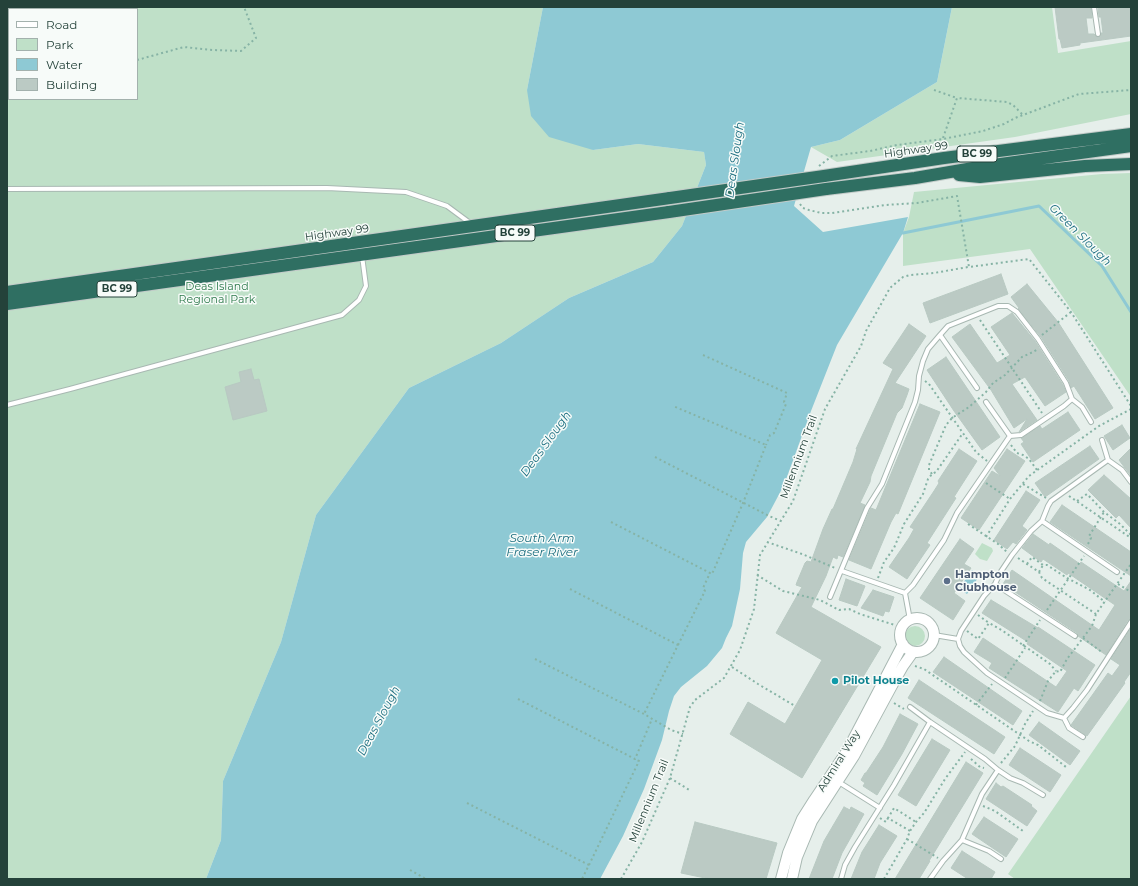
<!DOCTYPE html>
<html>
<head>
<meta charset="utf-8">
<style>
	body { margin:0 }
	#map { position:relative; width:1138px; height:886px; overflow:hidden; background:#e6efeb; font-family:Montserrat,sans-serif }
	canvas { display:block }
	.frame { position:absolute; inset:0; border:8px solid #24423a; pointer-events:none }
	.legend { position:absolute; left:8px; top:8px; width:130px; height:92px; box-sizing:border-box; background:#f7fbf9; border:1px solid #a3b1ad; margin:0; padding:5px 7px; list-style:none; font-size:12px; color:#24423a }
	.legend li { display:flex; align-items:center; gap:8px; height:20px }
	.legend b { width:20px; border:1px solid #a3b1ad }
</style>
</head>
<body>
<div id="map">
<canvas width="1138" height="886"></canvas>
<div class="frame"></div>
<ul class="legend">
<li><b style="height:5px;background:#fff"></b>Road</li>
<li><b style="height:11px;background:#bfe0c8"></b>Park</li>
<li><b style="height:11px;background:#8ec9d4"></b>Water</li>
<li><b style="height:11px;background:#bbcac4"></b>Building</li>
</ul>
</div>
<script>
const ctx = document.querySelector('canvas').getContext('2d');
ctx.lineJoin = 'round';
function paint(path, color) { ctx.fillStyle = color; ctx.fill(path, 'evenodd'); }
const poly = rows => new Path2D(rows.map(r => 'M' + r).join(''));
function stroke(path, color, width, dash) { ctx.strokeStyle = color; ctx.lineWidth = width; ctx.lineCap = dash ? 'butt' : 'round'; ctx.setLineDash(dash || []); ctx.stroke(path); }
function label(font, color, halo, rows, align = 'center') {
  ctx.font = font + ' Montserrat,sans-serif'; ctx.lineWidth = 3; ctx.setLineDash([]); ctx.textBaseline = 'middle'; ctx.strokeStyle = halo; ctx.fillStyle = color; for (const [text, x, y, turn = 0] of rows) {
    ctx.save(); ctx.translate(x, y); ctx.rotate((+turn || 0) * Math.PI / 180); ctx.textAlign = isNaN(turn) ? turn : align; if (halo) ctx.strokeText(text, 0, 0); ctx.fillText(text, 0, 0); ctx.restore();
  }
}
const green = poly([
	[7,7,543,7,527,90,593,150,638,144,704,152,706,165,682,226,653,262,569,298,501,343,409,388,316,515,281,642,223,781,221,840,206,879,7,879],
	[9,9,137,9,137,99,9,99],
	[952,7,1052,7,1058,53,1131,41,1131,114,1015,137,837,162,811,147,840,140,937,82],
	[1131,173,1131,397,1030,249,903,266,903,233,909,217,914,192,1102,174],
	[982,543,992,548,993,551,987,561,980,559,975,554],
	'905 636a10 10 0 1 1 20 0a10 10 0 1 1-20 0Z',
	[1131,696,1131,879,1015,879,1008,874]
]);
const water = poly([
	[543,7,952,7,937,82,840,140,811,147,794,206,823,232,908,217,903,233,837,345,811,411,784,485,767,517,746,542,743,553,740,589,732,626,726,638,722,648,707,666,681,687,674,696,669,711,662,740,644,789,623,836,600,879,206,879,221,840,223,781,281,642,316,515,409,388,501,343,569,298,653,262,682,226,706,165,704,152,638,144,593,150,549,137,531,116,527,90],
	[972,570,980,575,967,594,959,589]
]);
const stream = poly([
	[903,233,1039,206,1102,266,1131,312]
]);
const building = poly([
	[1055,7,1091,7,1092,18,1086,18,1088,34,1094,34,1096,36,1098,37,1101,36,1101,33,1103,33,1101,17,1099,17,1098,7,1131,7,1131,36,1080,43,1080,45,1062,48,1060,39,1059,39,1055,7],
	[1001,274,1008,294,930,323,923,303,1001,274],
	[1027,284,1058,322,1113,408,1095,419,1074,386,1071,388,1069,381,1041,337,1018,309,1019,308,1011,297,1027,284],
	[1012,313,1035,341,1063,385,1066,392,1045,406,1025,377,1012,384,1037,420,1019,432,1027,419,1014,428,991,390,952,337,970,324,997,363,1010,355,991,327,1012,313],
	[909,324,926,336,895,383,909,389,907,395,902,408,897,413,871,476,870,482,860,503,865,505,843,557,838,555,837,559,833,557,826,576,811,607,881,647,802,778,730,734,748,702,785,724,822,660,776,633,802,587,796,585,797,582,805,563,807,561,811,562,823,529,832,509,833,509,853,462,857,449,856,449,893,369,883,363,909,324],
	[946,357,1000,437,982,450,954,411,927,370,946,357],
	[251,369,254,380,259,379,267,411,233,420,225,387,241,382,239,372,251,369],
	[920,404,940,412,898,514,896,513,891,522,871,569,849,560,870,510,871,508,876,510,920,404],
	[1068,412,1080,430,1033,462,1021,444,1024,442,1021,438,1040,426,1042,429,1068,412],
	[1122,425,1130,438,1113,450,1104,436,1122,425],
	[1090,446,1099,459,1045,497,1035,483,1090,446],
	[1131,448,1131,476,1119,460,1131,448],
	[959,449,977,461,959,489,954,497,956,498,927,543,930,545,907,579,889,567,909,538,914,529,910,527,934,491,939,483,938,481,959,449],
	[1007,449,1025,461,979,530,961,518,992,471,1000,476,994,468,1007,449],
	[1104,475,1131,499,1131,528,1119,515,1116,518,1088,490,1104,475],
	[1026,491,1040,500,1022,526,1027,530,1016,544,1013,542,1007,549,994,540,1026,491],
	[1062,505,1131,552,1131,576,1050,522,1062,505],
	[1033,534,1049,545,1050,543,1080,564,1081,562,1124,591,1131,581,1131,619,1128,620,1106,655,1078,636,1077,633,1003,584,1012,570,1099,630,1115,605,1068,573,1067,575,1043,559,1041,562,1022,548,1033,534],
	[960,539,974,549,964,564,971,568,954,593,965,601,953,620,920,598,960,539],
	[846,579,865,586,857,606,839,600,846,579],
	[873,590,894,597,889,612,885,611,883,616,861,608,873,590],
	[991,600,1038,628,1038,627,1095,665,1078,691,1074,688,1058,712,989,668,992,663,974,652,983,638,1056,687,1067,671,1027,644,1028,642,982,613,991,600],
	[1131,628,1131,672,1124,682,1125,683,1087,736,1071,725,1108,673,1112,676,1120,665,1111,659,1131,628],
	[944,657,1022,711,1013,725,933,672,944,657],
	[919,680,1005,737,994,754,908,698,919,680],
	[900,714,918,724,902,754,877,795,863,786,865,783,861,780,865,773,866,773,883,747,900,714],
	[1039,722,1080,751,1070,765,1029,735,1039,722],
	[932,739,950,750,916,806,898,795,932,739],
	[1020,748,1061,775,1050,792,1009,765,1020,748],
	[966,762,983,773,929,861,930,861,919,879,895,879,966,762],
	[996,783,1001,787,1003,786,1032,805,1031,806,1037,811,1027,826,986,799,996,783],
	[844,807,850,810,851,807,864,814,842,853,832,879,809,879,824,841,844,807],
	[984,817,1018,839,1006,857,972,834,984,817],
	[695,822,777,843,766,879,710,879,681,873,695,822],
	[879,825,897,836,880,863,874,879,851,879,862,852,879,825],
	[962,851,995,872,991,879,968,879,951,868,962,851]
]);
const path = poly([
	[78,9,81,7],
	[7,44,9,44],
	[137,60,184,47,212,50,241,51,256,38,244,7],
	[934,90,957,98],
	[943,138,957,98,1007,102,1013,105,1024,116],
	[819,166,832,156,870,151,897,145,943,139,983,131,1004,124,1015,118,1079,94,1131,90],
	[800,204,803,208,809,210,821,213,832,213,885,205,917,203,957,196,969,267,1029,259,1071,312,1131,406],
	[980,320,1042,413],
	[1042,335,1071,312],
	[703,355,787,393,784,402,786,404,774,433,770,435,766,445],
	[925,381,929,384,976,452,987,461],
	[1011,445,1017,453,1023,455,1029,459,1037,470],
	[655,457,769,516,781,521],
	[932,474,929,470,929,465,946,425,952,418,969,407,986,392,993,383,1005,375,1022,357,1033,352,1038,349],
	[986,483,1010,499],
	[1023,484,1046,498],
	[1069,496,1131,538],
	[1077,501,1087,494,1104,512,1120,524,1131,535],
	[611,522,712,574,743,503,766,445,673,406],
	[968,524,998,544,1007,552],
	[986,537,1010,499,1029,476,1099,426,1131,409],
	[767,542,802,554,835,568],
	[1088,544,1091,538,1089,536,1104,512],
	[1018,558,1039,572,1042,578,1096,614],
	[1027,564,1032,557,1043,565,1047,565,1067,578,1090,590,1105,602],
	[1039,572,1043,565],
	[757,575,783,591,820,600,839,610,849,609,860,614,895,625],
	[878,578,884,562,894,548,904,524,923,494,928,479,932,474,936,472,963,433],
	[1118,584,1131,592],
	[570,589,678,645,644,714],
	[1047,610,1084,556],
	[978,615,989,623],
	[967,631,978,639,989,623,1003,631,1050,664,1056,671],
	[1083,638,1103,653],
	[678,645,705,591,703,588,710,573],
	[1023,646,1040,620],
	[535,659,644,714,671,730,683,734],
	[915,666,924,669,1029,741,1038,745,1066,767],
	[732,667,758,684,795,706],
	[1005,678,1025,648],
	[518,699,635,759,652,719],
	[1040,701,1048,681,1056,671,1060,672,1067,659,1092,626,1096,614,1131,564],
	[894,703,904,709],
	[976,705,992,684],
	[971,759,980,767,984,768],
	[1001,763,1015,746,1025,724,1033,711],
	[670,778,691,791],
	[467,803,589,865,582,879],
	[983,806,995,811,1023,831],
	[880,818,886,822,888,818],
	[910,831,888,818,894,808,916,822],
	[907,839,938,858],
	[589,865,639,761,635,759],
	[410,870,426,879],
	[621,879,642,842,670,778,690,707,695,700,724,678,740,650,754,609,760,555,793,501,825,409,861,346,866,331,890,288,903,277,910,275,934,273,968,267],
	[884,879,907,839,910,831,916,822,924,813,945,779,965,752]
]);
const service = poly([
	[1094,7,1098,34],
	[7,189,327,188,406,192,447,206,470,223],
	[977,388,940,335,948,326,998,306,1008,306,1017,312,1038,339,1066,383,1072,399,1082,407,1091,422],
	[986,402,1010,436],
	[7,405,70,389,342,315,359,300,366,286,362,256],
	[1102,440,1108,460,1122,470,1131,482],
	[1042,521,1117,572],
	[842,571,905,593,910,620],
	[995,584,1075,636],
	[905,593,913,585,944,540,957,513,1010,436,1021,435,1064,406,1072,399],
	[830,597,867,508,882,484,915,402,918,390,919,376,923,361,928,349,940,335],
	[934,635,958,639],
	[910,707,930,722,985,759,998,770,1010,778,1023,783,1043,795],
	[1064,718,1073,708,1087,690,1131,622],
	[1083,737,1069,728,1064,718,1047,713,987,673,964,652,960,646,958,639,961,631,984,596,995,584,1000,573,1012,555,1031,531,1042,521,1048,506,1051,501,1108,460],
	[837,781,880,808],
	[962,840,989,851,1001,859],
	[841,879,845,865,855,847,894,785,930,722],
	[930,879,943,861,962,840,982,794,998,770]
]);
const tertiary = poly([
	'900 635a17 17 0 1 1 34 0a17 17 0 1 1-34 0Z',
	[781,879,788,853,802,819,814,800,847,751,903,644],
	[792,879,797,857,812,821,854,756,894,682,903,666,913,652]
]);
const motorway = poly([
	[959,175,980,177,1085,166,1131,164],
	[824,176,944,158,1131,134],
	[826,189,915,178,979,167,1131,146],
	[7,292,670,198],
	[7,304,669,212]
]);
const motorwayBridge = poly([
	[670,198,824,176],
	[669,212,826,189]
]);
const markers = [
	[947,581,4,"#5c6f8a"],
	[835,681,4,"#0f9aa8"]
];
const shields = [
	[977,154,40],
	[515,233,40],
	[117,289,40]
];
const shieldNames = [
	["BC 99",977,154],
	["BC 99",515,233],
	["BC 99",117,289]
];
const streetNames = [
	["Highway 99",916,150,-8],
	["Highway 99",337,233,-8],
	["Millennium Trail",799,457,-70],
	["Admiral Way",839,761,-58],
	["Millennium Trail",649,801,-68]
];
const parkNames = [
	["Deas Island",217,287],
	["Regional Park",217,300]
];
const serviceNames = [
	["Hampton",955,575],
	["Clubhouse",955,588]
];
const cultureNames = [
	["Pilot House",843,681]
];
const waterNames = [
	["Deas Slough",735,160,-82],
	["Green Slough",1080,235,45],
	["Deas Slough",546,444,-54],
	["South Arm",542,538],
	["Fraser River",542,552],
	["Deas Slough",379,721,-62]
];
paint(green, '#bfe0c8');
paint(water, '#8ec9d4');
stroke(stream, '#8ec9d4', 3);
paint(building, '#bbcac4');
stroke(building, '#b8c9c2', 1);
stroke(service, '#a8b8b2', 6);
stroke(tertiary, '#a8b8b2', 12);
stroke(motorway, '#c2cac8', 14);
stroke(path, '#86b3a5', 2, [2, 3]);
stroke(service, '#fff', 4);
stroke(tertiary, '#fff', 10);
stroke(motorway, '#2f6f62', 12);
stroke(motorwayBridge, '#c2cac8', 14, []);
stroke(motorwayBridge, '#2f6f62', 12);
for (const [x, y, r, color] of markers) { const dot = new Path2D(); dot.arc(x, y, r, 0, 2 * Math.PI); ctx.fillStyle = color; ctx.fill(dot); stroke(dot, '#f7fbf9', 1.5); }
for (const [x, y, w] of shields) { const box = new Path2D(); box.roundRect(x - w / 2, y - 8, w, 16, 3); ctx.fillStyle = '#f7fbf9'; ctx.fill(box); stroke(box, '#24423a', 1); }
label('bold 10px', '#24423a', null, shieldNames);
label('11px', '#24423a', '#f7fbf9', streetNames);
label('11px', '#2d7a4b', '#f7fbf9', parkNames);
label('bold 11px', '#4e5e75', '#f7fbf9', serviceNames, 'left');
label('bold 11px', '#0d838f', '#f7fbf9', cultureNames, 'left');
label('italic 12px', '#1c6f80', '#f7fbf9', waterNames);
</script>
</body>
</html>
